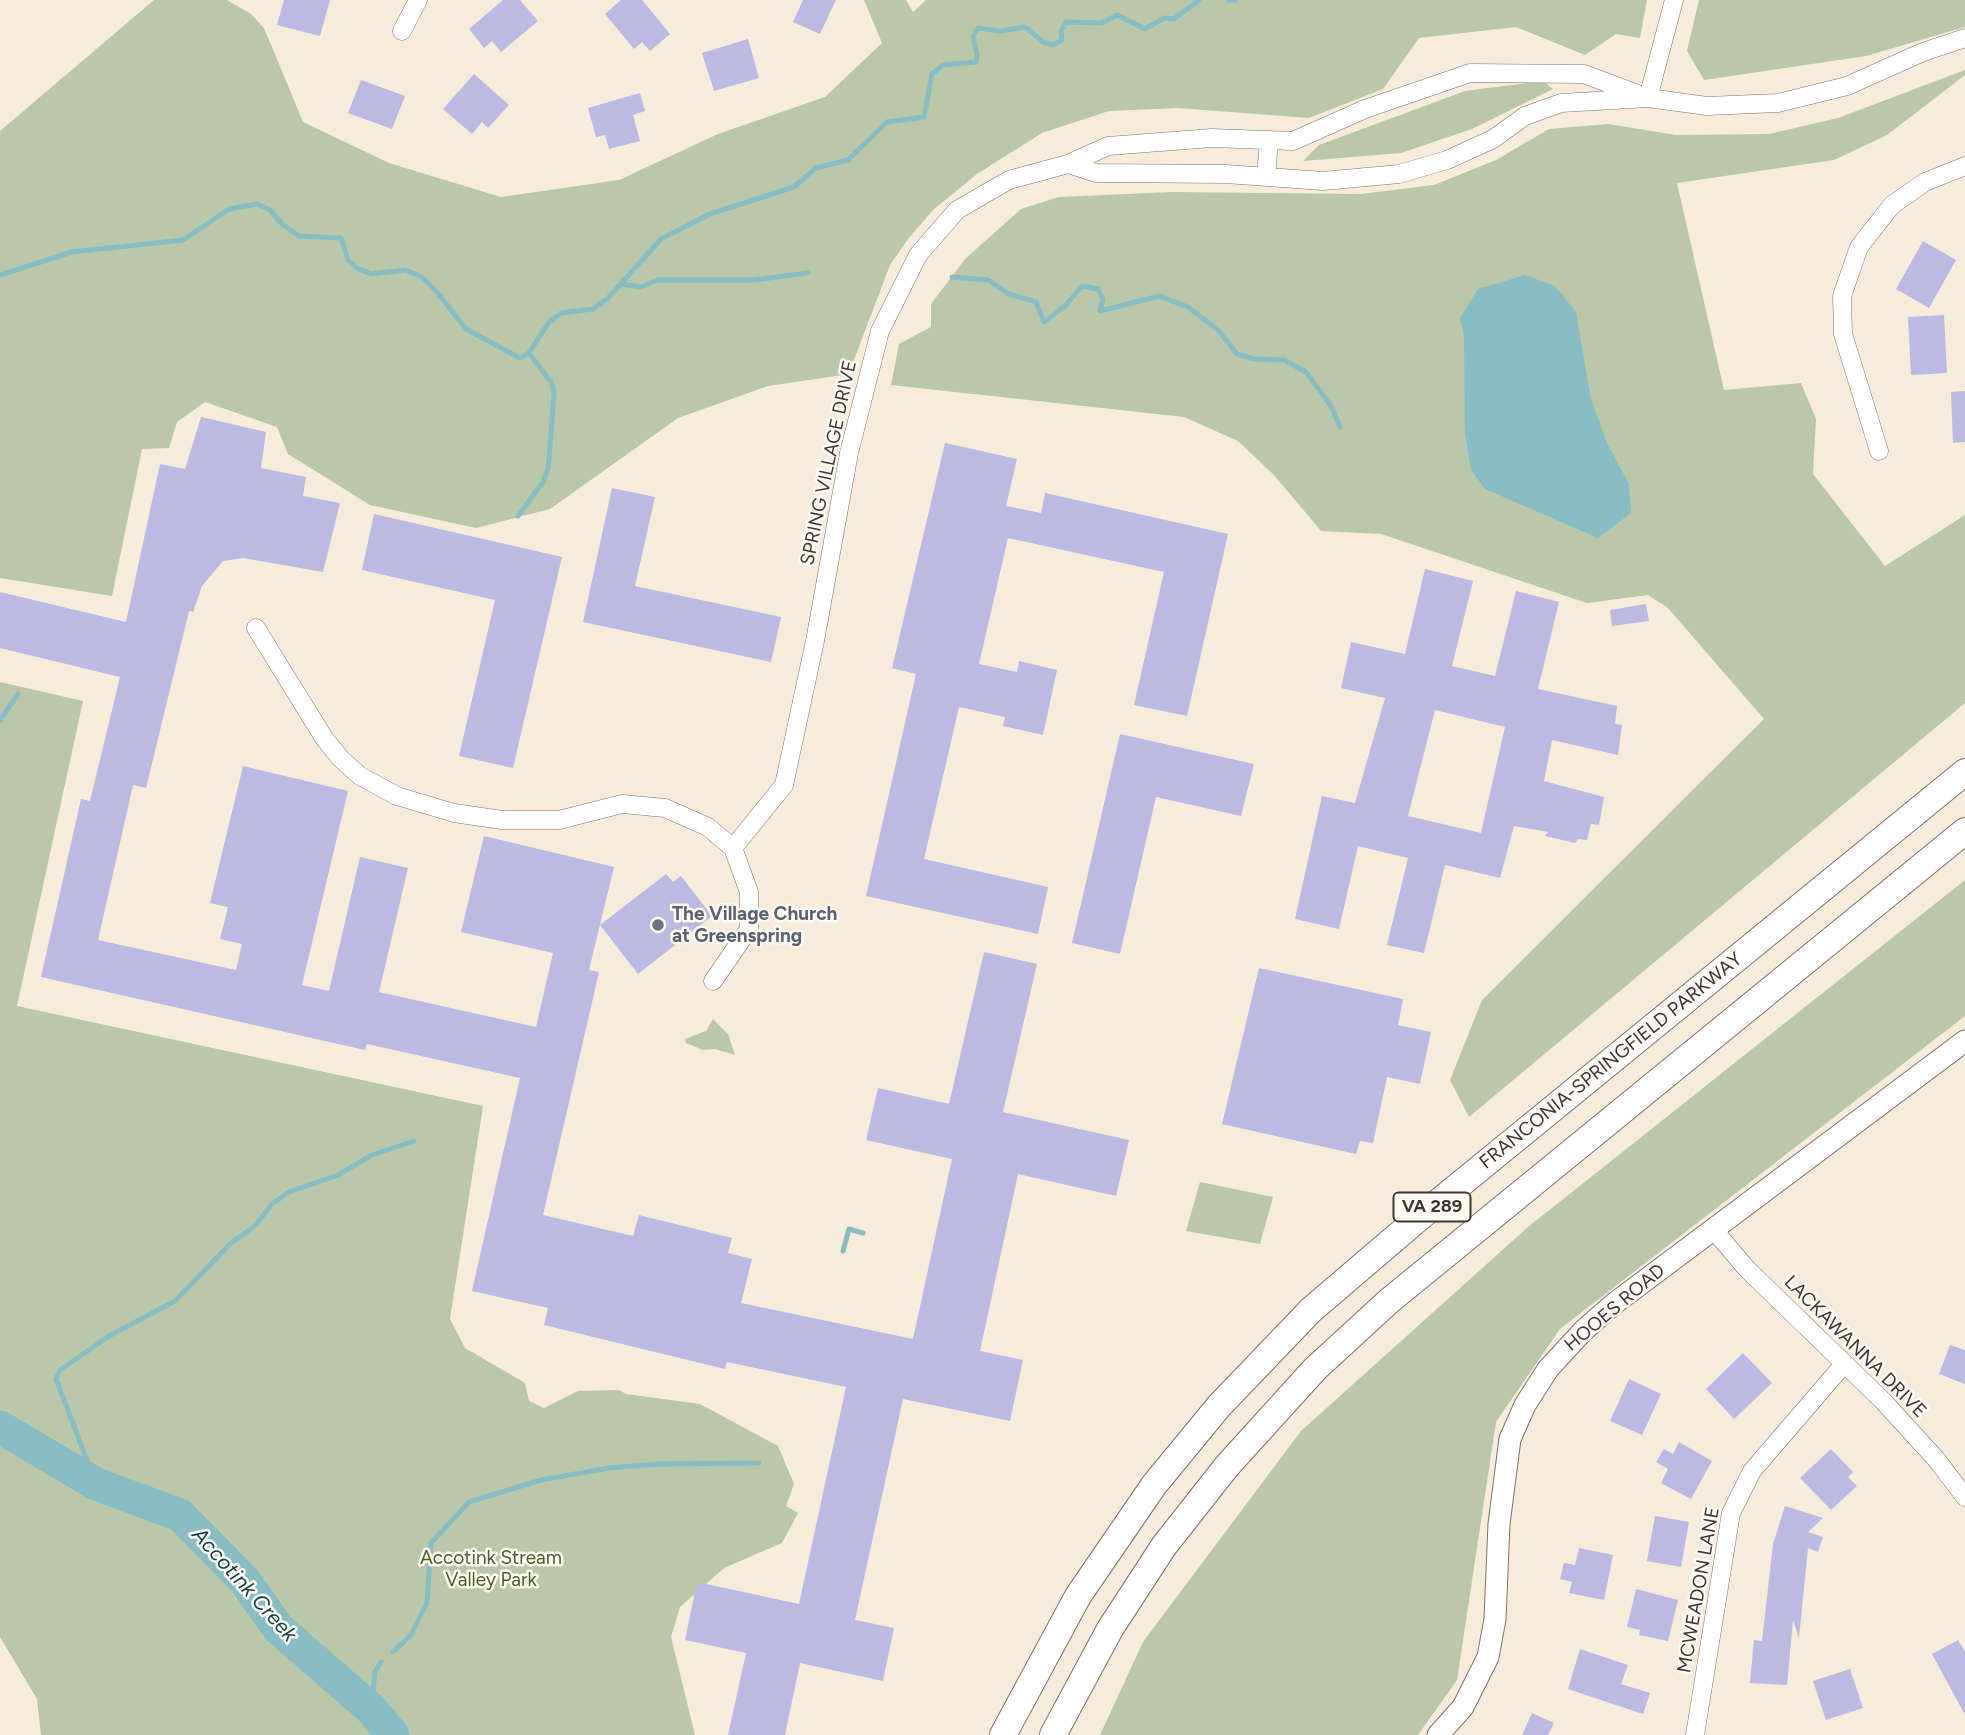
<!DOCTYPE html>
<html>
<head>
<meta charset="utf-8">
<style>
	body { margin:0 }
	canvas { display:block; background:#f7ebdc }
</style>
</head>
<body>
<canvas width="1965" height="1735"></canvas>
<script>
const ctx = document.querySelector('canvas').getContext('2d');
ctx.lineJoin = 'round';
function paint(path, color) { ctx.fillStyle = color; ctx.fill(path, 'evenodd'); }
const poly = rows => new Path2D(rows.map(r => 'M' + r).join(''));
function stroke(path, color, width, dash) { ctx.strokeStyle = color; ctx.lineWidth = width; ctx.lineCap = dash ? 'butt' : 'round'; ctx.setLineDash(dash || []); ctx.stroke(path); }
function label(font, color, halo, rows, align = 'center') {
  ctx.font = font + ' Figtree,sans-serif'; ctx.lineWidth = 5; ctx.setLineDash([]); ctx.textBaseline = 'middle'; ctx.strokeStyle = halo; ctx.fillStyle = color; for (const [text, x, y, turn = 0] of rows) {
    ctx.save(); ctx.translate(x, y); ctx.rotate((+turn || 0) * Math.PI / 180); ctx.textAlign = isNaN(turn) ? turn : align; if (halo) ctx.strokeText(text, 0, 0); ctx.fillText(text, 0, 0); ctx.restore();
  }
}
const green = poly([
	[154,0,227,0,251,14,264,28,303,122,389,163,501,197,619,180,718,134,825,97,882,43,864,0,906,0,913,12,926,0,1647,0,1640,38,1616,34,1585,55,1516,27,1419,38,1383,89,1309,118,1178,108,1109,111,1042,133,977,174,933,210,908,239,890,265,852,365,843,375,768,386,678,418,550,509,476,528,370,505,288,454,277,427,205,402,177,422,169,448,142,449,112,596,0,578,0,131],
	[1699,0,1965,0,1965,27,1866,56,1704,80,1687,51],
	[1965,70,1965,75,1887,135,1834,160,1677,183,1724,390,1801,383,1816,419,1813,474,1885,566,1965,515,1965,703,1469,1117,1450,1080,1482,1000,1764,719,1668,608,1648,595,1587,603,1381,534,1321,531,1274,475,1238,441,1184,417,891,385,899,344,931,327,931,304,965,259,1021,209,1059,197,1172,192,1361,194,1434,185,1496,160,1549,129,1608,124,1676,135,1769,134,1838,118],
	[1543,81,1553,89,1472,129,1401,153,1303,161,1319,145,1465,91],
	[0,682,83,701,17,1006,483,1106,450,1319,465,1348,525,1383,529,1401,544,1408,578,1391,619,1390,626,1394,700,1404,778,1446,794,1484,786,1506,798,1513,782,1543,724,1568,680,1607,671,1637,695,1735,41,1735,37,1699,0,1637],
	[1965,880,1965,1016,1560,1329,1496,1422,1457,1680,1418,1735,1100,1735,1143,1642,1301,1431,1528,1227],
	[713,1019,728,1034,735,1055,715,1049,703,1050,686,1043,685,1039,706,1031],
	[1200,1182,1273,1197,1260,1244,1186,1231]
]);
const water = poly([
	[1525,275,1555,286,1576,312,1591,399,1607,443,1629,484,1631,513,1598,538,1485,489,1471,470,1465,434,1464,337,1460,318,1478,289]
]);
const stream = poly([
	[1228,0,1236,0],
	[0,275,72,252,183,240,229,209,257,204,270,210,282,224,299,236,341,238,348,260,357,268,371,274,405,270,422,277,437,292,466,329,520,358,529,353,549,322,561,313,593,309,608,298,661,239,710,214,794,187,816,168,848,160,887,122,924,117,932,74,943,65,976,62,977,55,973,36,978,28,1001,31,1025,27,1043,42,1053,45,1062,40,1061,31,1066,22,1102,23,1117,15,1145,29,1164,18,1174,19,1199,0],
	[952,277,988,280,1009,294,1036,302,1044,322,1065,306,1082,286,1098,289,1103,299,1100,311,1159,296,1188,307,1219,331,1237,354,1254,359,1284,360,1306,372,1331,406,1340,427],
	[622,284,640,287,658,280,754,280,808,273],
	[518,516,543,482,548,469,551,434,554,391,551,382,529,353],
	[0,720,18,694],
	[843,1251,849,1229,863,1233],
	[96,1484,56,1379,60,1370,109,1336,175,1301,231,1243,255,1226,272,1204,289,1192,338,1175,372,1155,414,1141],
	[393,1652,411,1635,427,1603,431,1543,469,1502,541,1480,609,1468,659,1464,759,1463],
	[371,1709,375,1672,381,1662]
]);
const river = poly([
	[0,1427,96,1484,180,1515,245,1581,278,1628,371,1709,393,1735]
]);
const building = poly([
	[284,0,330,0,320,36,277,25],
	[503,0,520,0,538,21,501,52,492,41,484,48,469,29],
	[621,0,642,0,670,34,650,51,642,42,634,49,605,14],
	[803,0,836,0,820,34,793,22],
	[748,39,759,78,714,91,702,53],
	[474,74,509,105,488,128,482,122,472,134,443,109],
	[361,80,405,96,392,129,348,113],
	[640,93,645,111,633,115,640,141,609,149,605,135,596,137,588,108],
	[1923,241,1956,260,1929,308,1896,289],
	[1944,315,1947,373,1911,375,1908,317],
	[1965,391,1965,442,1953,443,1951,392],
	[201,417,266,432,261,468,306,477,303,496,340,503,323,572,243,558,223,561,202,586,193,612,189,611,146,788,133,785,98,940,236,970,242,944,220,939,228,907,210,903,243,766,348,791,302,985,329,991,360,857,408,868,379,992,536,1027,553,953,461,932,484,836,614,867,589,970,599,972,543,1215,633,1236,639,1215,732,1238,728,1253,752,1259,741,1303,913,1339,952,1159,866,1140,878,1088,949,1104,984,952,1037,964,1003,1112,1129,1140,1116,1196,1018,1174,980,1351,1023,1360,1010,1421,903,1399,855,1620,894,1628,883,1681,800,1663,785,1735,728,1735,746,1653,685,1640,697,1582,799,1604,846,1387,727,1362,725,1369,544,1325,548,1308,472,1291,520,1078,367,1044,365,1050,41,977,81,799,90,801,120,677,0,648,0,592,126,622,160,464,185,469],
	[945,443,1017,459,1006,506,1041,513,1045,493,1228,534,1187,716,1134,705,1164,572,1008,538,979,664,1017,672,1019,661,1057,670,1043,735,1003,726,1005,717,959,707,924,859,1048,887,1038,934,866,896,916,674,892,668],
	[612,488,655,497,635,586,781,617,771,662,583,622],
	[374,514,562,557,513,768,459,756,495,600,362,570],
	[1425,569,1473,581,1452,666,1495,676,1516,591,1559,602,1538,689,1617,706,1615,724,1622,725,1618,755,1552,740,1544,781,1604,797,1599,825,1591,824,1587,840,1578,839,1575,843,1545,836,1548,832,1514,826,1500,878,1445,865,1424,953,1387,945,1408,858,1358,846,1339,929,1295,919,1322,796,1355,803,1385,698,1341,688,1351,642,1405,654],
	[1435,710,1505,727,1481,833,1408,816],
	[1646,604,1649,621,1612,626,1610,610],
	[1120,734,1254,764,1241,816,1156,797,1120,954,1072,943],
	[666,874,673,882,681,876,712,916,638,974,600,925],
	[1259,968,1403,999,1398,1025,1431,1032,1420,1084,1387,1077,1373,1143,1360,1141,1356,1154,1222,1124],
	[1950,1345,1965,1350,1965,1384,1939,1374],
	[1743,1353,1772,1383,1734,1419,1706,1389],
	[1629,1379,1661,1394,1642,1435,1610,1421],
	[1679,1442,1712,1461,1691,1499,1661,1483,1668,1469,1656,1462,1664,1449,1673,1454],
	[1831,1449,1853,1472,1848,1477,1857,1486,1831,1510,1800,1478],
	[1785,1506,1823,1518,1808,1532,1823,1537,1818,1552,1808,1548,1799,1638,1793,1620,1787,1685,1750,1683,1754,1640,1762,1641,1773,1544],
	[1655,1516,1689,1522,1681,1567,1647,1561],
	[1579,1548,1613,1555,1604,1600,1569,1593,1572,1582,1560,1579,1564,1563,1575,1565],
	[1636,1589,1678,1600,1668,1641,1639,1635,1640,1630,1627,1627],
	[1958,1640,1965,1652,1965,1715,1932,1654],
	[1580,1649,1628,1665,1621,1684,1650,1693,1643,1714,1568,1689],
	[1850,1669,1863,1708,1826,1720,1813,1681],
	[1532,1713,1554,1723,1548,1735,1522,1735]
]);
const minor = poly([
	[402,31,418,0],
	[1648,98,1674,0],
	[1068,164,1096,173,1226,174,1323,181,1399,174,1447,160,1493,139,1525,116,1561,103,1648,98,1707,106,1778,103,1847,86,1923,52,1965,38],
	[1266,177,1269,140],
	[1879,451,1843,334,1842,296,1859,247,1892,205,1925,182,1965,166],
	[256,628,324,738,341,759,360,776,397,796,454,813,502,820,559,820,622,804,665,808,708,827,733,848,749,892,749,929,713,981],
	[733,848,784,785,815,641,849,453,880,331,918,255,957,210,1009,180,1068,164,1108,146,1212,138,1293,141,1365,109,1470,73,1584,74,1648,98],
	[1713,1229,1746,1268,1883,1401,1936,1459,1965,1497],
	[1695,1735,1731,1513,1752,1471,1844,1364]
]);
const tertiary = poly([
	[1438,1735,1463,1707,1488,1657,1495,1619,1499,1524,1510,1439,1525,1405,1548,1369,1583,1331,1615,1303,1965,1041]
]);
const primary = poly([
	[1003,1735,1078,1596,1154,1485,1219,1406,1311,1310,1414,1222,1965,772],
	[1053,1735,1110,1629,1164,1546,1227,1466,1315,1369,1389,1301,1965,831]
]);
const markers = [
	[658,925,7,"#6b7280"]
];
const shields = [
	[1432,1207,77]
];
const shieldNames = [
	["VA 289",1432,1207]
];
const streetNames = [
	["SPRING VILLAGE DRIVE",829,463,-78],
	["FRANCONIA-SPRINGFIELD PARKWAY",1611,1061,-39],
	["HOOES ROAD",1615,1308,-40],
	["LACKAWANNA DRIVE",1855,1347,45],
	["MCWEADON LANE",1699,1590,-80]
];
const worshipNames = [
	["The Village Church",672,914],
	["at Greenspring",672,936]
];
const parkNames = [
	["Accotink Stream",491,1558],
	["Valley Park",491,1580]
];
const waterNames = [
	["Accotink Creek",244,1585,48]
];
paint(green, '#bac7a8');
paint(water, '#88bec3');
stroke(stream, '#88bec3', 5);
stroke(river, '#88bec3', 33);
paint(building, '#bcb9e2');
stroke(minor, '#7d7265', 19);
stroke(tertiary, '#7d7265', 23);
stroke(primary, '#7d7265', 28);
stroke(minor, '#fff', 18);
stroke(tertiary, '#fff', 21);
stroke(primary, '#fff', 26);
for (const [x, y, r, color] of markers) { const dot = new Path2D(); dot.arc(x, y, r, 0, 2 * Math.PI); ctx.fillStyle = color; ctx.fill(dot); stroke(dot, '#fef9f3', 2.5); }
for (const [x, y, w] of shields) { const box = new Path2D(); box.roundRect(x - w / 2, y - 14.5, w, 29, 5); ctx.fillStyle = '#fef9f3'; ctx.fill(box); stroke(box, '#3c3731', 2); }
label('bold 18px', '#3c3731', null, shieldNames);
label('19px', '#3c3731', '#fef9f3', streetNames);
label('bold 19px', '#5b616d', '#fef9f3', worshipNames, 'left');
label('19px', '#4a5e25', '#fef9f3', parkNames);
label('italic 21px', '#0f4246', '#fef9f3', waterNames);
</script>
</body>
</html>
